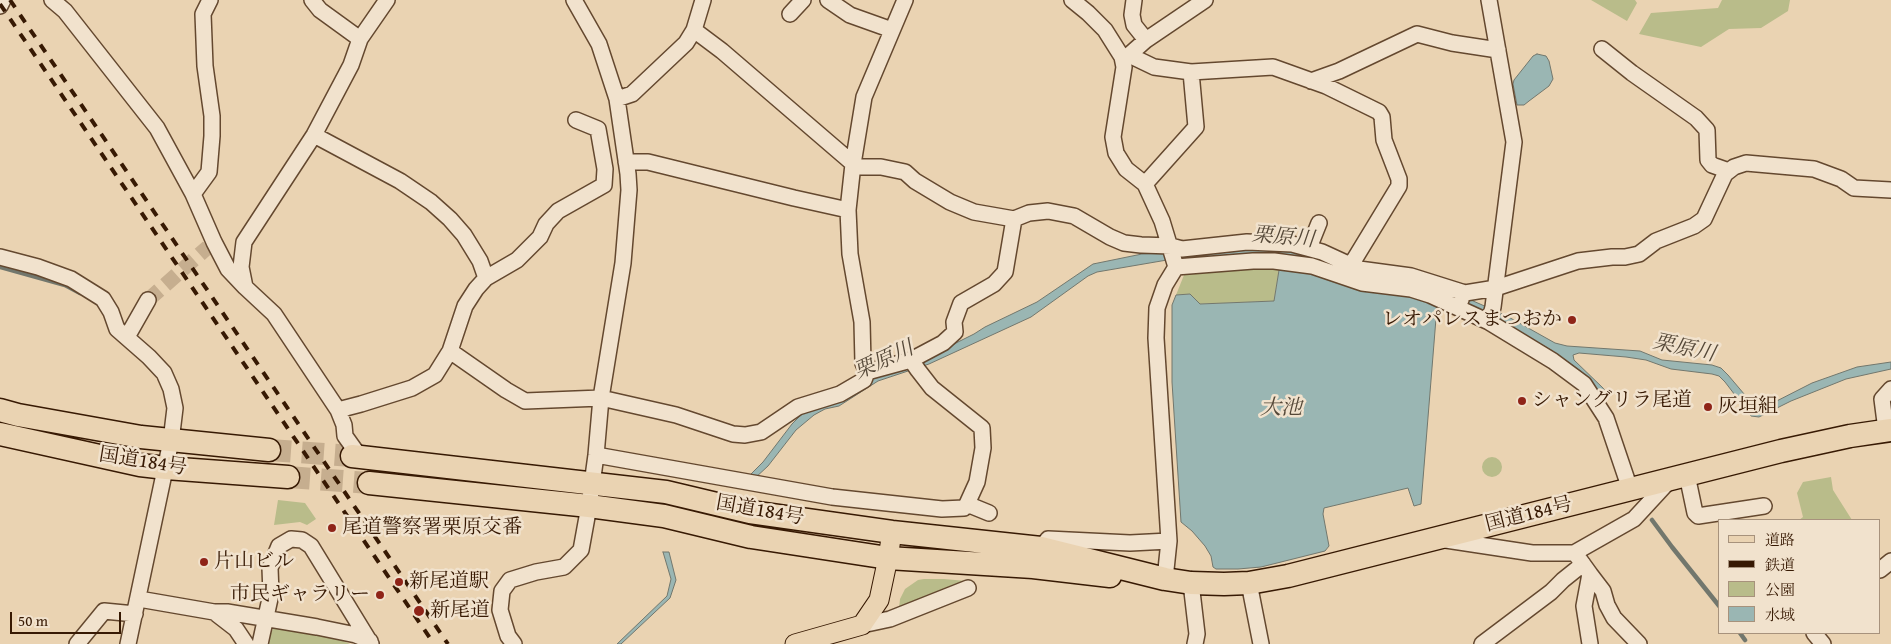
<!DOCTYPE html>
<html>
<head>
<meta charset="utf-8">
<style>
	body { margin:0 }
	#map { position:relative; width:1891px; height:644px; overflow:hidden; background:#ead3b2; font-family:"Gentium Book Plus","Noto Serif JP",serif }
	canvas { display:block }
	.legend { position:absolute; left:1718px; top:519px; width:162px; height:115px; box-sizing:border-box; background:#f1e2cd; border:1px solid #a7927c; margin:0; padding:6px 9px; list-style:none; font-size:15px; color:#371903 }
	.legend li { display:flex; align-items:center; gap:10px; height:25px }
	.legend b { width:25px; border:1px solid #a7927c }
	.scale { position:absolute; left:10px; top:612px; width:111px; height:22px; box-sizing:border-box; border:2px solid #371903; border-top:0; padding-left:6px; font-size:15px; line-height:18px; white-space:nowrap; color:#371903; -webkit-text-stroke:4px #f1e2cd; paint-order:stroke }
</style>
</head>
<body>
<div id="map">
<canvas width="1891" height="644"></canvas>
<ul class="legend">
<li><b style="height:6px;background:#ead3b2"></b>道路</li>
<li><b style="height:6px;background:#371903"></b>鉄道</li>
<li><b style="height:14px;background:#b9bc8a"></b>公園</li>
<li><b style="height:14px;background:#9ab6b3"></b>水域</li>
</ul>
<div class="scale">50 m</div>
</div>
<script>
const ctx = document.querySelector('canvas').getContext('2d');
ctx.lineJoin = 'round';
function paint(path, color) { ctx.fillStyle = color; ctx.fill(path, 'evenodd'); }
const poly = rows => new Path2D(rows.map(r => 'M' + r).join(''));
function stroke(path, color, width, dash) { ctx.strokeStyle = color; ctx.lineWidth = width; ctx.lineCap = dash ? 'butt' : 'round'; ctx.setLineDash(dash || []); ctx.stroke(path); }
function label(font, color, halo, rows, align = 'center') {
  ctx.font = font + ' "Gentium Book Plus","Noto Serif JP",serif'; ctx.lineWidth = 5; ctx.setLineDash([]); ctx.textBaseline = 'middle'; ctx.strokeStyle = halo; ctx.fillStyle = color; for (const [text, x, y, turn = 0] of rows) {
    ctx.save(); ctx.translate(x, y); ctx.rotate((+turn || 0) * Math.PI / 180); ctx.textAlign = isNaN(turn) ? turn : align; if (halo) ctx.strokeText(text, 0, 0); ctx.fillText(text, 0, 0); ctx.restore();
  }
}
const green = poly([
	[1591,0,1635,0,1637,3,1627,21],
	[1722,0,1790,0,1788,11,1761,28,1729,29,1701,47,1639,34,1651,13,1718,8],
	[1280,264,1274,301,1200,304,1190,294,1176,295,1186,270],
	'1482 467a10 10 0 1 1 20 0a10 10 0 1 1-20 0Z',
	[1831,477,1833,490,1852,520,1799,520,1803,517,1797,493,1803,482],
	[278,500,305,503,316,519,307,525,300,522,274,525],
	[924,579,944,579,966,581,899,608,900,599,905,589,918,580],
	[281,627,314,632,341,640,350,644,264,644,273,629]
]);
const water = poly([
	[1537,54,1546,56,1549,61,1553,79,1549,86,1529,101,1524,105,1517,105,1513,84,1514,80,1533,56,1537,54],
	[1285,246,1464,297,1505,315,1555,343,1567,346,1640,351,1662,360,1712,365,1721,368,1728,375,1756,408,1761,409,1812,383,1857,367,1891,362,1891,369,1846,379,1791,401,1759,417,1751,416,1725,382,1719,376,1712,374,1671,369,1646,360,1626,357,1579,353,1573,355,1574,360,1603,388,1609,396,1605,401,1582,372,1551,350,1498,319,1339,270,1167,260,1097,272,1088,276,1031,317,929,364,878,381,839,406,825,409,814,415,796,430,768,466,754,479,747,478,763,462,792,424,802,414,875,375,942,350,974,334,985,327,1037,302,1093,264,1142,254,1285,246],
	[1280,264,1399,290,1437,306,1421,504,1414,506,1408,488,1324,508,1323,514,1329,546,1325,551,1261,567,1238,569,1216,569,1213,567,1211,556,1205,546,1192,531,1181,522,1172,382,1172,305,1176,295,1190,294,1200,304,1274,301,1280,264],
	[663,552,669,552,676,580,670,598,621,644,617,644,667,596,671,579,663,552]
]);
const stream = poly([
	[0,267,65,285,80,293],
	[1652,520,1672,547,1720,607],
	[1740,633,1745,640]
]);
const minorTunnel = poly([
	[148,300,208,247]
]);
const highwayTunnel = poly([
	[269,450,352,456],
	[288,477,369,483]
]);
const minor = poly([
	[52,0,65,11,157,128,193,194,214,242,228,269,245,287,274,314,338,410,344,425,345,436,360,457],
	[312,0,320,10,360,39],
	[828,0,850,15,892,30],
	[1072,0,1088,13,1105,30,1122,57,1124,67,1113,137,1116,153,1126,169,1145,184,1162,221,1176,267,1165,285,1157,308,1156,338,1169,541,1165,579],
	[1134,0,1132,15,1134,25,1146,40],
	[0,6,3,0],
	[790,14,803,0],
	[694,30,722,51,857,167,881,167,905,172,915,181,950,202,974,212,1014,219,1029,213,1048,211,1074,216,1110,237,1124,243,1141,245,1171,246,1182,249,1247,242,1292,244,1322,252,1359,269,1411,276,1465,293],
	[1602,49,1632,73,1696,118,1707,130,1708,160,1712,165,1729,171],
	[1129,55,1146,40,1205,0],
	[1122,57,1129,55,1154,67,1191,72,1273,67,1326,86,1379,112,1382,117,1384,140,1399,179,1399,186,1351,265],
	[1311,81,1339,71,1417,34,1452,43,1498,50],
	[617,99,632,94,686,43,694,30,703,0],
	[314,135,400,181,431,202,450,219,464,235,480,261,486,278],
	[626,162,648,162,794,198,848,210],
	[1145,184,1196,127,1191,72],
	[193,194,209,172,212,136,212,116,205,66,203,14,210,0],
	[1309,248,1319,223],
	[0,257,38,267,71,279,103,299,111,312,117,329,149,357,164,373,171,389,175,408,171,441,128,644],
	[1176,267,1253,261,1274,261,1312,266,1362,283,1411,289,1430,295,1489,322,1553,361,1584,384,1606,418,1630,489],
	[245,287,241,267,244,242,314,135,351,65,360,39,387,0],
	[1461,300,1462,295,1465,293,1496,288,1578,261,1612,257,1625,257,1639,254,1656,241,1694,226,1704,219,1725,174,1734,167,1746,163,1814,169,1841,179,1854,188,1891,190],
	[1489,322,1493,307,1514,142,1489,0],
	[127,337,148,300],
	[450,351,506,390,525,401,601,398,676,415,733,434,745,435,761,432,798,407,840,394,864,380,867,372,911,360,943,343,955,332,954,322,961,303,994,284,1005,272,1014,219],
	[867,372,863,363,862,322,850,254,848,210,853,164,864,97,905,0],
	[338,410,361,404,412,388,435,375,450,351,465,306,476,289,486,278,517,260,540,237,546,224,558,211,604,185,605,169,598,129,576,120],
	[1886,430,1882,399,1891,389],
	[596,455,832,497,942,509,964,508,967,504,977,482,983,448,982,428,932,388,918,370,911,360],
	[1687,475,1695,513,1698,516,1764,506],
	[967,504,989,513],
	[1446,540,1532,553,1574,553,1634,519,1670,480],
	[1041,548,1048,539,1130,543,1169,541],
	[1577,556,1590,574,1584,606,1590,644],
	[1880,570,1891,561],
	[1590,574,1603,591,1607,605,1614,618,1639,644],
	[1191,583,1197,634,1195,644],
	[1249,583,1261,644],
	[139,599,214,612,227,612,317,627,356,635,370,641],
	[214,612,236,629,246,644],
	[862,625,890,619,968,588],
	[1814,633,1823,644],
	[77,644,104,611,135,614],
	[260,644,271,594,270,568,279,546,291,539,302,540,311,546,371,644],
	[514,644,508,636,500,610,502,591,510,580,536,572,564,567,581,550,589,506,596,455,601,398,623,263,629,190,628,174,617,99,599,44,574,0],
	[1482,644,1551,592,1563,580,1583,564]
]);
const major = poly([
	[795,644,862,625,879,600,888,558,892,532]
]);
const highway = poly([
	[0,410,18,415,141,437,269,450],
	[0,434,140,465,166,468,288,477],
	[352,456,666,492,750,512,892,532,1041,548,1165,579,1191,583,1224,584,1249,583,1288,576,1781,451,1850,436,1891,430],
	[369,483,589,506,664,516,751,537,888,558,1033,567,1110,576]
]);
const rail = poly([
	[10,0,448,644],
	[0,4,434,644]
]);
const markers = [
	[1572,320,5,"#8f2418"],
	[1522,401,5,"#8f2418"],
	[1708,407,5,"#8f2418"],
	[332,528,5,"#8f2418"],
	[204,562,5,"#8f2418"],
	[399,582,5,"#8f2418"],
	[380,595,5,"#8f2418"],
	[419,611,6,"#8f2418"]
];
const poiNames = [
	["レオパレスまつおか",1562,320,"right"],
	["シャングリラ尾道",1532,401],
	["灰垣組",1718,407],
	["尾道警察署栗原交番",342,528],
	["片山ビル",214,562],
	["新尾道駅",409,582],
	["市民ギャラリー",370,595,"right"],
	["新尾道",430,611]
];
const streetNames = [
	["国道184号",143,462,9],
	["国道184号",760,511,10],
	["国道184号",1529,515,-14]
];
const waterNames = [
	["栗原川",1283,238,5],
	["栗原川",1684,349,12],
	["栗原川",884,361,-25],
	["大池",1281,409]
];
paint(green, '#b9bc8a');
paint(water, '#9ab6b3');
stroke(water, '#72776d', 1);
stroke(stream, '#72776d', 4.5);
stroke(minorTunnel, '#c6ae8f', 15, [15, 8]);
stroke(highwayTunnel, '#c6ae8f', 22, [22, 11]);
stroke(minor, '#64482f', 18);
stroke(major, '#371903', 21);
stroke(highway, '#371903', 25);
stroke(minor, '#f1e2cd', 15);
stroke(major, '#ead3b2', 19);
stroke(highway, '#ead3b2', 22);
stroke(rail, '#371903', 4, [9, 9]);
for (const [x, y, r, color] of markers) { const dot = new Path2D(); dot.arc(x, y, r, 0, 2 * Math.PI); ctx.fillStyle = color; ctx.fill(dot); stroke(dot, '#f1e2cd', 2); }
label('20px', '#371903', '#f1e2cd', poiNames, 'left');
label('20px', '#371903', '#f1e2cd', streetNames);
label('italic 21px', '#554838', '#f1e2cd', waterNames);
</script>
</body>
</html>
